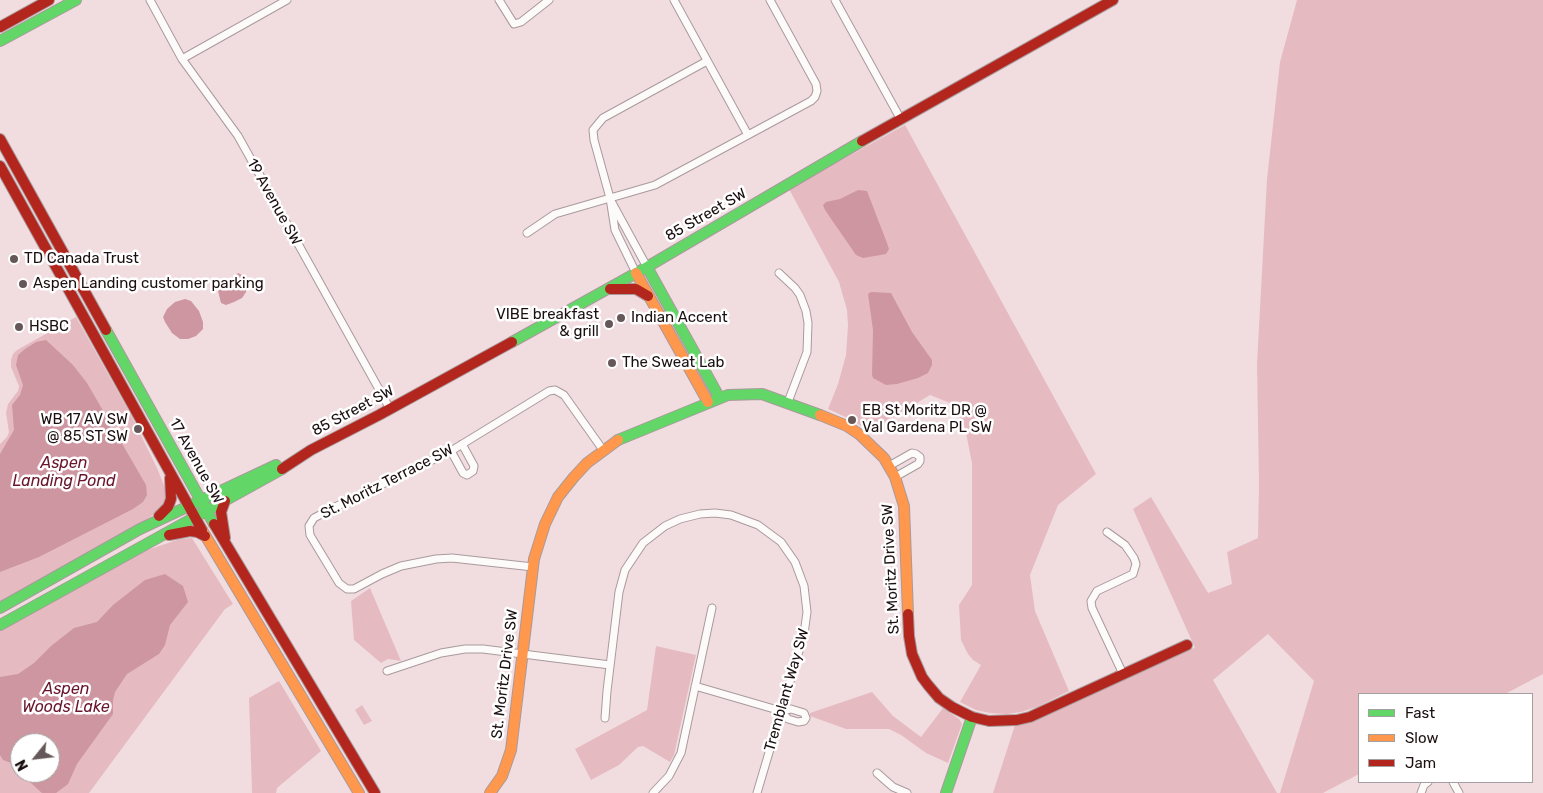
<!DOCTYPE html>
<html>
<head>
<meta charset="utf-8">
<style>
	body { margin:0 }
	#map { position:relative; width:1543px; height:793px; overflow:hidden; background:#f1dde0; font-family:Rubik,sans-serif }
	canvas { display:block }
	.legend { position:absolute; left:1358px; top:693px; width:175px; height:90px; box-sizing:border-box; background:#fff; border:1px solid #a49fa0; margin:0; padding:6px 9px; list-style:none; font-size:15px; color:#1b0f11 }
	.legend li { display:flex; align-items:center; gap:10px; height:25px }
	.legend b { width:25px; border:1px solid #a49fa0 }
	.north { position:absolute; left:10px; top:733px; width:50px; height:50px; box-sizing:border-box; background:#fff; border:1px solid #a49fa0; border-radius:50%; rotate:241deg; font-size:14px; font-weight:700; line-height:20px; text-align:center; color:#1b0f11 }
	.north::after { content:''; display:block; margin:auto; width:18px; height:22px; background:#665759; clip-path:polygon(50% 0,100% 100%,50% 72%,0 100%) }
</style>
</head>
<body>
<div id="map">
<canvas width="1543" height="793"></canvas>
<ul class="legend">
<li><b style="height:6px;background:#63d668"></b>Fast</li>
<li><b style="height:6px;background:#ff974d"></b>Slow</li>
<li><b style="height:6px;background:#b3261e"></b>Jam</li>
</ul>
<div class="north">N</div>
</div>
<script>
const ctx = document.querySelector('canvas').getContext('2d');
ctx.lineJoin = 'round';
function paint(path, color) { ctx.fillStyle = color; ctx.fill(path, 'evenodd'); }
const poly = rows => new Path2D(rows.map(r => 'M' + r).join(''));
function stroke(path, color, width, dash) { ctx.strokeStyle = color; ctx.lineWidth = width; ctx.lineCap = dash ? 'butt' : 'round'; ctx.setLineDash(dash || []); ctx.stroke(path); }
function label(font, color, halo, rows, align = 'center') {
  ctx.font = font + ' Rubik,sans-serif'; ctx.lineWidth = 5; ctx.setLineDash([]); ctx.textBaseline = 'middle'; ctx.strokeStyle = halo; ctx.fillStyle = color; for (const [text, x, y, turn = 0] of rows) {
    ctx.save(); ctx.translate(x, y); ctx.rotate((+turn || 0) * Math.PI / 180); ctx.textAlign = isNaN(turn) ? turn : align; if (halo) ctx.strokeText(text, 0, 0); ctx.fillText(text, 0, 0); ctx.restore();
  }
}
const green = poly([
	[1297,0,1543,0,1543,674,1505,694,1359,694,1359,774,1323,793,1280,793,1314,681,1268,634,1213,680,1277,793,993,793,1015,725,1031,722,1189,649,1195,648,1133,509,1151,497,1208,593,1232,584,1227,552,1258,538,1259,485,1257,364,1267,179,1280,62],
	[905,125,1096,474,1058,505,1030,575,1035,611,1069,691,1037,707,1021,712,1007,714,990,713,976,710,960,702,981,665,973,660,968,654,961,640,959,605,972,585,972,463,965,428,955,405,930,395,872,430,867,430,852,420,828,409,838,384,846,355,848,325,847,310,839,282,789,189],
	[76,317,131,415,157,468,168,495,164,507,134,529,0,603,0,444,7,437,9,432,6,413,8,404,18,391,19,386,11,367,11,360,13,354,17,350],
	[192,538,233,604,225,609,89,793,0,793,0,630,123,561,150,549,180,539],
	[20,743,50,743,50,773,20,773],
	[370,588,401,661,388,659,381,663,354,640,351,601],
	[656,646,696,655,674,755,670,762,643,746,638,747,619,765,591,780,575,749,647,710],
	[279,681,321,751,277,788,276,793,252,793,249,698],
	[872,692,893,716,921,737,943,708,959,719,962,724,948,763,926,753,901,735,889,729,846,729,810,716,810,713],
	[362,705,372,721,364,725,355,710]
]);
const water = poly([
	[858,190,867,191,887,243,889,249,886,254,863,258,856,255,825,210,823,205,826,202,840,199],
	[238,273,244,276,247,281,246,292,242,298,234,302,226,305,221,303,218,291],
	[871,292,891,293,912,332,932,360,932,365,928,373,918,378,897,384,886,385,873,378,872,375,873,330,868,294],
	[185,299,191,301,199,311,203,322,203,329,196,336,188,339,180,339,172,333,165,322,163,317,167,309,175,302],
	[46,340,73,365,87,383,146,485,147,495,143,502,133,509,39,557,0,572,0,454,14,430,12,405,20,395,23,385,16,365,18,355,25,349,36,342],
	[165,574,183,586,188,602,170,625,165,645,159,654,127,674,115,692,113,700,113,714,77,764,68,784,56,793,42,793,32,784,24,773,50,773,50,743,20,743,20,769,14,764,3,760,0,755,0,677,18,674,34,663,51,646,74,628,97,622,113,605,145,580]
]);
const street = poly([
	[150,0,182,59,238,136,390,409],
	[499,0,514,24,521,22,549,0],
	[674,0,748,135,811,101,815,97,817,91,816,84,770,0],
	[835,0,900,118],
	[182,59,287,0],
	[611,201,647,267],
	[527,233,555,214,655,185,748,135],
	[636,273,615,230,610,198,594,140,593,130,603,118,707,61],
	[779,273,795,288,800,295,806,311,808,323,807,352,788,402],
	[451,451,463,473,467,475,473,471,474,466,462,444],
	[889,466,912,453,916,454,920,457,920,461,918,464,895,477],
	[1107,532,1125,545,1134,558,1136,564,1133,574,1097,591,1091,601,1092,608,1123,674],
	[533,567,452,558,436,559,401,566,382,574,354,589,347,589,339,583,310,535,309,526,314,518,333,508,451,451,549,391,555,390,564,395,603,450],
	[387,671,441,653,465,649,483,649,610,665],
	[695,686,781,711],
	[791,709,804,713,806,718,804,721,798,722,788,719,781,711,791,709],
	[605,718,607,691,619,592,625,570,643,543,665,526,680,519,700,514,715,513,731,515,758,525,781,542,795,562,804,586,807,612,804,634,757,793],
	[877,773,893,787,907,793],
	[1453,782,1459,793],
	[653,793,669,776,681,753,712,608],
	[1421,793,1424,785,1428,782]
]);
const fast = poly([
	[0,41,76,0],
	[647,267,719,397],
	[106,330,214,524],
	[512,342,647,267,862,141],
	[618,440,728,395,762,394,820,415],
	[0,608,140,529,276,465],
	[0,625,282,469],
	[946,793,972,717]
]);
const slow = poly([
	[636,273,708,402],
	[820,415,847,426,859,434,884,458,895,477,904,506,908,614],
	[202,530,359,793],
	[490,793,502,776,511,750,534,559,545,524,558,497,574,477,587,463,618,440]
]);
const jam = poly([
	[0,27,49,0],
	[0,139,106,330],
	[862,141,1113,0],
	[0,166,202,530],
	[610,289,636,289,648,296],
	[282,469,311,450,379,415,512,342],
	[225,501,221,512,225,538],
	[159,516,168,507,171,499,170,478],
	[214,524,375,793],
	[169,535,190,531,197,532,205,536],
	[908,614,909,636,912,654,922,677,928,685,939,698,952,707,972,717,989,721,1017,720,1030,717,1187,645]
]);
const markers = [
	[14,259,5,"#665759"],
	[23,284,5,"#665759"],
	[621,318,5,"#665759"],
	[609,324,5,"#665759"],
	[19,327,5,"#665759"],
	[612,363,5,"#665759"],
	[852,420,5,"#665759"],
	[138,429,5,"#665759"]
];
const streetNames = [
	["19 Avenue SW",274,202,61],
	["85 Street SW",706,215,-30],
	["85 Street SW",353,411,-28],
	["17 Avenue SW",196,461,61],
	["St. Moritz Terrace SW",387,482,-27],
	["St. Moritz Drive SW",891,569,-93],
	["St. Moritz Drive SW",505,674,-83],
	["Tremblant Way SW",787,690,-74]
];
const poiNames = [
	["TD Canada Trust",24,259],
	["Aspen Landing customer parking",33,284],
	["VIBE breakfast",599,315,"right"],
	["& grill",599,332,"right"],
	["Indian Accent",631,318],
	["HSBC",29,327],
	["The Sweat Lab",622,363],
	["EB St Moritz DR @",862,411],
	["Val Gardena PL SW",862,428],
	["WB 17 AV SW",128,420,"right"],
	["@ 85 ST SW",128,437,"right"]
];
const waterNames = [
	["Aspen",64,463],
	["Landing Pond",64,481],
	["Aspen",66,689],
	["Woods Lake",66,707]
];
paint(green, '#e5bbc1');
paint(water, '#cd96a0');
stroke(street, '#a99a9c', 9);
stroke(fast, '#a99a9c', 12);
stroke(slow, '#a99a9c', 12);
stroke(jam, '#a99a9c', 12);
stroke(street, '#fdfafa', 7);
stroke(fast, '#63d668', 10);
stroke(slow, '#ff974d', 10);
stroke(jam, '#b3261e', 10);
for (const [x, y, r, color] of markers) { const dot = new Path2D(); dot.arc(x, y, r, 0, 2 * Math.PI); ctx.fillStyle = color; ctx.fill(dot); stroke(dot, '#fff', 2); }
label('15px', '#1b0f11', '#fff', streetNames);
label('15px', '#1b0f11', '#fff', poiNames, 'left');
label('italic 16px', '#69152d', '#fff', waterNames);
</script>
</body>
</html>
